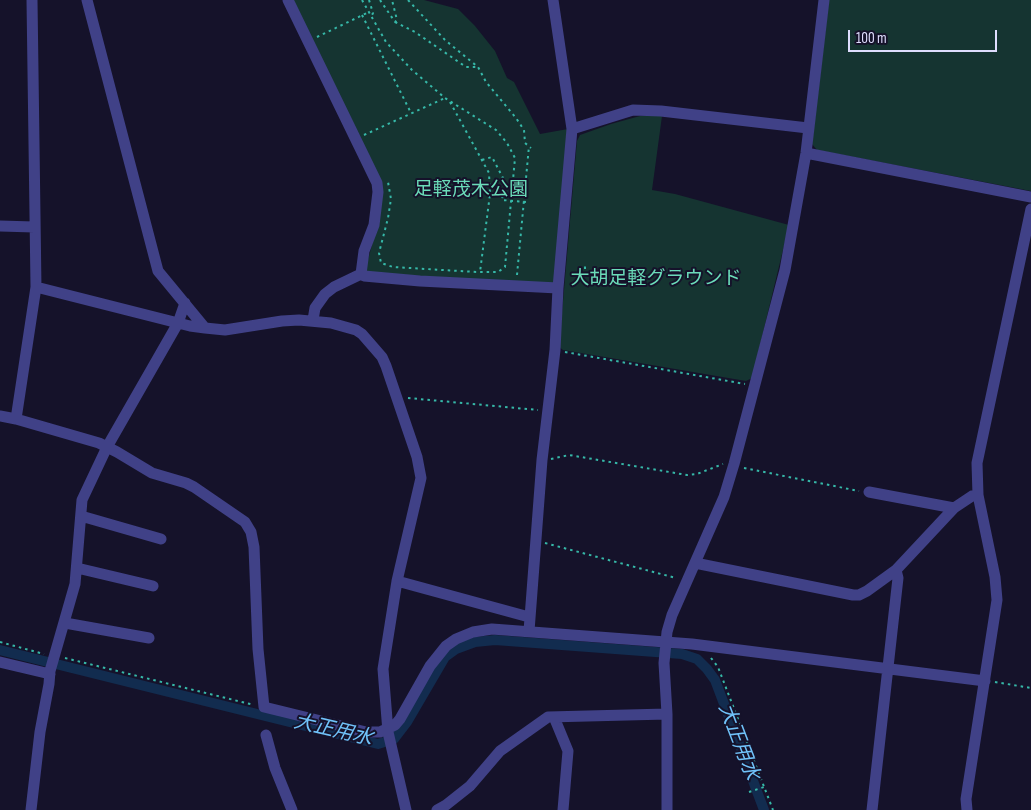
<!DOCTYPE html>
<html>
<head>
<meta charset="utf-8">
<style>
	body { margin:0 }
	#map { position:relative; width:1031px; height:810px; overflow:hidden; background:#15122a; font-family:"Sofia Sans Condensed",sans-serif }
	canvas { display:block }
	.scale { position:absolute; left:848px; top:30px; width:149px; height:22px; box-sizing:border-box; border:2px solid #dfddfe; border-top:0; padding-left:6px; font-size:15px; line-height:18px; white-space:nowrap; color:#dfddfe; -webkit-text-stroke:4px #15122a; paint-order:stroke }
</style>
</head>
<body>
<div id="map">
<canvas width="1031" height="810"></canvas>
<div class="scale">100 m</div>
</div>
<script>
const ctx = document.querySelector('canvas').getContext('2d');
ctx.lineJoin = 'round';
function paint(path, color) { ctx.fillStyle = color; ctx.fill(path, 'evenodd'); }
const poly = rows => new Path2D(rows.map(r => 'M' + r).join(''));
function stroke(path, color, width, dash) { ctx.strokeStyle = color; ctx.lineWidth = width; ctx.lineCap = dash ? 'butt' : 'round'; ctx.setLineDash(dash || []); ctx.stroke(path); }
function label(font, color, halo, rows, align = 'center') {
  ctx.font = font + ' "Sofia Sans Condensed","Noto Sans JP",sans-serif'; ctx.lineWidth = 4; ctx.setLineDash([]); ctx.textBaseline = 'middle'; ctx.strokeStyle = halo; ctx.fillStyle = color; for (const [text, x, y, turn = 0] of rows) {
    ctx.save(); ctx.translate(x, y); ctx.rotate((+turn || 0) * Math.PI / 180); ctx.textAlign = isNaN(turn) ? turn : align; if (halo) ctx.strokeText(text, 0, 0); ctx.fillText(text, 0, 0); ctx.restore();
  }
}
const green = poly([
	[292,0,424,0,458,9,475,26,495,51,507,78,514,82,540,134,568,129,555,286,367,272,366,267,378,223,382,192],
	[829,0,1031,0,1031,191,817,150,812,144],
	[640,116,662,116,652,190,675,194,789,225,752,378,746,381,563,350,559,347,577,141,580,135,611,124]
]);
const canal = poly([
	[0,650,378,744,394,739,407,722,445,657,456,649,475,642,495,640,682,654,697,659,707,669,715,680,764,810]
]);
const path = poly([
	[362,0,386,42,412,70,445,98,496,130,507,143,515,158,505,267,498,272,476,272,393,267,381,263,379,253,388,218,391,199,388,182],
	[369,0,373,13,371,17],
	[380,0,395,22,397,20,392,0],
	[408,0,445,40,478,67,486,82,516,118,524,130,525,143,531,148],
	[362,15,411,113],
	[395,22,415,32,466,67,478,67],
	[317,37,369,12],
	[450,102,489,173,490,194,480,272],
	[364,135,445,98],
	[482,160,492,157,504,180,502,200,526,202],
	[585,269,585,266],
	[517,275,529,146],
	[565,352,745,384],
	[408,398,538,410],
	[551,459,569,455,687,475,697,474,723,464],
	[744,468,859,491],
	[545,543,676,578],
	[0,642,44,654],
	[65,658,254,705],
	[711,658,718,667,773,810],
	[995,682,1031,688],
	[749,792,764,787]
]);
const minor = poly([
	[87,0,158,271,205,328,225,330,282,321,299,320,331,323,356,330,362,334,382,357,386,366,417,457,421,478,397,581,383,669,388,732,406,810],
	[288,0,377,183,378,192,374,225,364,251,361,274],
	[572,129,633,110,661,111,808,128],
	[806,153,1031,197],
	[0,226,34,227],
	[36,287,190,326,205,328],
	[313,320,315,308,325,294,334,287,361,274,364,276,420,281,558,288],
	[0,416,16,419,99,443,117,452,152,473,186,483,194,487,245,522,251,532,254,547,258,649,264,707,366,732,380,732,395,725,400,719,430,666,446,646,456,639,473,632,492,629,692,644,985,681],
	[16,419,36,287,32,0],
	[869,492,954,508],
	[81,516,161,539],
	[695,563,853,595,859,595,867,591,896,570,954,508,972,496,978,495],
	[77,568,153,586],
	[397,581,529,617],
	[65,623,149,638],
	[529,631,542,460,555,350,558,288,572,129,553,0],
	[0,662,50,674],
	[554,717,568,751,563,810],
	[266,735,275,768,292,810],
	[31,810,40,732,49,684,50,671,75,584,82,500,107,447,178,323,185,303],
	[437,810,446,805,470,786,500,751,548,717,667,714],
	[667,810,667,714,664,663,667,632,672,615,724,497,734,464,785,270,806,153,824,0],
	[872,810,898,578,896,570],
	[967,810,966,799,997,600,995,577,978,495,977,463,1031,209]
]);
const parkNames = [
	["足軽茂木公園",471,190],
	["大胡足軽グラウンド",656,279]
];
const waterNames = [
	["大正用水",333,731,13],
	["大正用水",738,742,69]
];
paint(green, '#153431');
stroke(canal, '#122c4f', 10);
stroke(path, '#36b8a8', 2, [2.5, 4]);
stroke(minor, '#404187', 11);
label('19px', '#6bdcb9', '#15122a', parkNames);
label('italic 20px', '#70c2f9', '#15122a', waterNames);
</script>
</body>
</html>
